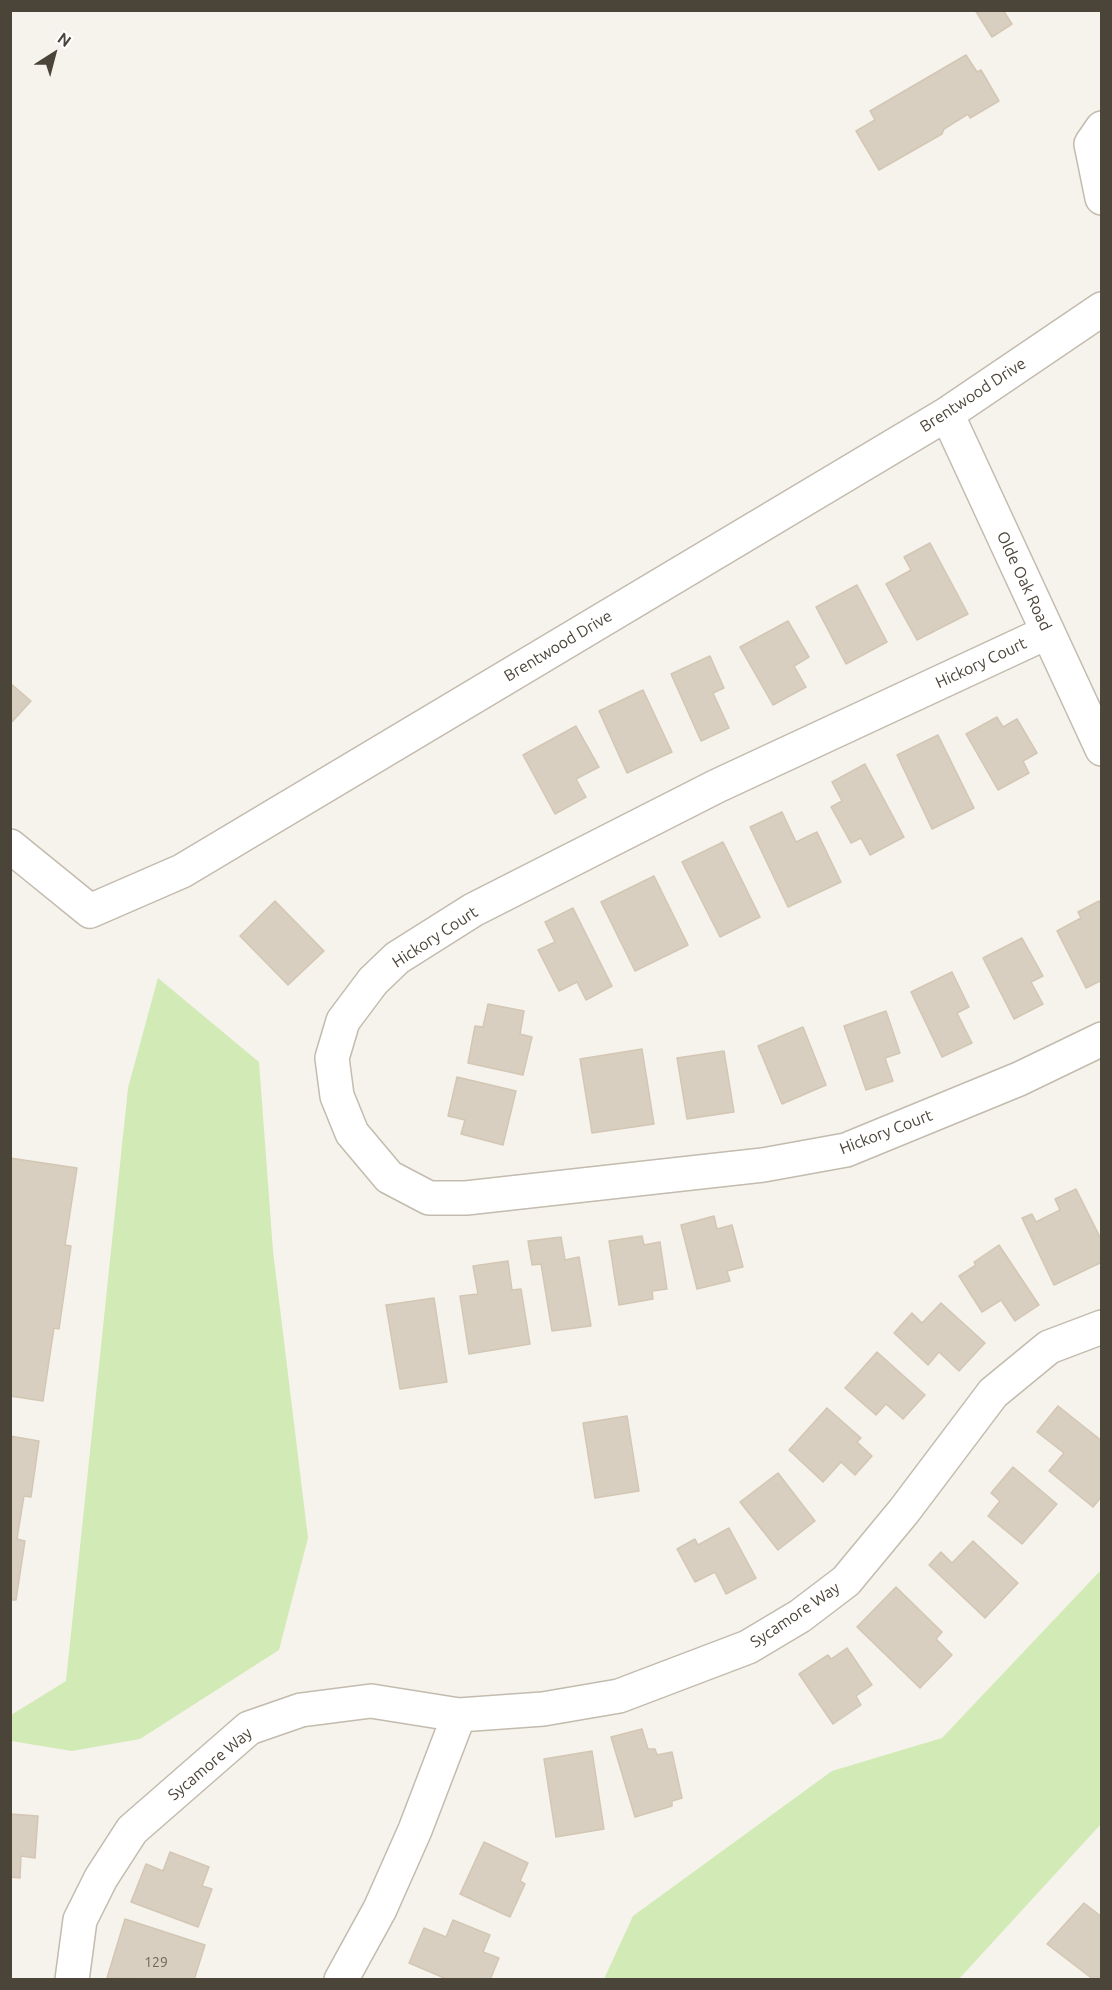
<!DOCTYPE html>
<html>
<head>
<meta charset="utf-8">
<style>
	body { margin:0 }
	#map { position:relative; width:1112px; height:1990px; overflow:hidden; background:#f6f3ec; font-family:Ubuntu,sans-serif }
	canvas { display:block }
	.frame { position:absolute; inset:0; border:12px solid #4b4439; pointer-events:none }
	.north { position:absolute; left:24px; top:24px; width:60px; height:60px; -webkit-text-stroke:4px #fff; paint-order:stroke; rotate:36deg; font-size:16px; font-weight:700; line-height:24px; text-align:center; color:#4b4439 }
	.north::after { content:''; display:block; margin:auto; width:21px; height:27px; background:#4b4439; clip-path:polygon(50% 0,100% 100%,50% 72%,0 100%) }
</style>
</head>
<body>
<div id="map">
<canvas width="1112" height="1990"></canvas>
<div class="frame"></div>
<div class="north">N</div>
</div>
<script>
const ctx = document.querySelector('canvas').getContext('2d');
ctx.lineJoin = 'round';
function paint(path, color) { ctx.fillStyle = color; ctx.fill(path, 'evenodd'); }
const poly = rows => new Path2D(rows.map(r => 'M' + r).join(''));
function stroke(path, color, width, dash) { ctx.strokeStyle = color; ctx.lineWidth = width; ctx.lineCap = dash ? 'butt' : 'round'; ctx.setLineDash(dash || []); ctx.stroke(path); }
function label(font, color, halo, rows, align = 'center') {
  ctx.font = font + ' Ubuntu,sans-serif'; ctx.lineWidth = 6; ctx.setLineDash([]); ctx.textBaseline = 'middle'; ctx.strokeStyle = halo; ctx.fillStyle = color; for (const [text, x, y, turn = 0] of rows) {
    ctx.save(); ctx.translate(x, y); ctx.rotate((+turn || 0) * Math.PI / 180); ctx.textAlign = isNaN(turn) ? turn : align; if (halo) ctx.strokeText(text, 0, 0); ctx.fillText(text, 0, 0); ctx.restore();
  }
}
const green = poly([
	[158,978,259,1062,273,1251,308,1538,279,1650,140,1739,72,1751,11,1741,11,1715,66,1681,128,1088],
	[1101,1570,1101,1824,959,1979,604,1979,633,1916,832,1771,942,1738]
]);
const building = poly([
	[975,10,1003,10,1012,24,992,37,975,10],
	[966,55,977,72,981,70,999,101,970,118,968,114,944,129,942,134,879,170,856,131,875,120,870,111,966,55],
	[930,543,968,614,917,640,886,584,911,570,904,557,930,543],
	[857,585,887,642,846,664,816,607,857,585],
	[788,621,809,657,794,666,806,687,773,705,740,647,788,621],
	[710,656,724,688,713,693,729,728,701,741,671,674,710,656],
	[10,683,31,701,10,724,10,683],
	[643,690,672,752,627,773,599,711,643,690],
	[997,717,1003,727,1017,719,1037,753,1023,761,1029,773,998,790,966,734,997,717],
	[576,726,599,767,576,779,586,797,555,814,523,755,576,726],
	[938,735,974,808,932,829,897,755,938,735],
	[865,764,904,837,870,855,861,838,851,843,831,807,842,801,832,782,865,764],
	[782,812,796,842,817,832,841,882,788,907,750,827,782,812],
	[723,842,760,917,720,937,682,862,723,842],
	[654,876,688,945,635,971,601,902,654,876],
	[275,901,324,951,288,985,240,936,275,901],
	[1099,901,1102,906,1102,980,1086,988,1057,931,1081,918,1078,912,1099,901],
	[573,908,612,986,586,1000,577,982,559,991,538,950,555,942,545,922,573,908],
	[1022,938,1043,976,1031,982,1043,1004,1014,1019,983,958,1022,938],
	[952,972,969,1007,957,1013,972,1043,942,1057,911,992,952,972],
	[488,1004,524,1011,520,1034,532,1037,523,1075,468,1063,475,1026,483,1027,488,1004],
	[886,1011,900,1053,885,1058,893,1081,866,1090,844,1026,886,1011],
	[803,1027,826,1085,782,1104,758,1046,803,1027],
	[642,1049,654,1124,592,1133,580,1059,642,1049],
	[724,1051,734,1112,687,1119,677,1058,724,1051],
	[457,1077,516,1091,503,1145,461,1134,465,1120,448,1116,457,1077],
	[10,1158,77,1168,65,1245,71,1246,59,1329,54,1328,43,1401,10,1396,10,1158],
	[1076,1189,1102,1241,1102,1262,1054,1285,1022,1218,1032,1214,1036,1222,1060,1210,1055,1199,1076,1189],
	[714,1216,717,1229,732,1225,743,1267,727,1271,730,1281,697,1289,681,1225,714,1216],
	[642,1236,644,1245,660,1242,667,1289,652,1291,653,1299,619,1305,609,1241,642,1236],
	[561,1237,565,1260,579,1257,591,1326,552,1331,541,1264,532,1265,528,1241,561,1237],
	[999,1245,1039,1305,1015,1321,1001,1300,982,1312,959,1276,976,1265,974,1262,999,1245],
	[508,1261,512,1290,521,1289,530,1344,469,1354,460,1296,478,1294,473,1266,508,1261],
	[434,1298,447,1382,400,1389,386,1305,434,1298],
	[941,1303,985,1343,959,1371,939,1352,928,1365,894,1333,912,1313,922,1323,941,1303],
	[877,1352,925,1395,903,1419,886,1404,876,1415,845,1388,877,1352],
	[1058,1406,1102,1441,1102,1496,1093,1507,1049,1471,1064,1453,1037,1432,1058,1406],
	[827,1408,861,1438,857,1442,872,1456,855,1475,841,1462,823,1482,789,1450,827,1408],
	[627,1416,639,1491,595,1498,583,1423,627,1416],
	[10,1436,39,1441,31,1497,24,1496,17,1539,25,1541,16,1600,10,1600,10,1436],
	[1013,1467,1057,1504,1022,1544,988,1516,1000,1501,991,1493,1013,1467],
	[778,1473,815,1521,778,1550,740,1502,778,1473],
	[729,1528,756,1578,726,1594,715,1572,695,1582,677,1549,695,1539,698,1545,729,1528],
	[973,1541,1018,1583,985,1618,929,1565,941,1552,952,1563,973,1541],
	[896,1587,942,1632,936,1639,952,1655,920,1688,857,1627,896,1587],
	[847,1648,872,1685,856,1696,861,1705,833,1724,799,1674,828,1655,831,1659,847,1648],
	[642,1729,648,1749,655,1749,657,1755,672,1752,682,1798,672,1801,672,1806,635,1817,611,1737,642,1729],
	[592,1751,604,1829,556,1837,544,1759,592,1751],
	[10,1814,38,1816,35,1858,21,1856,20,1878,10,1877,10,1814],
	[484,1842,528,1863,520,1881,525,1884,510,1917,460,1894,484,1842],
	[170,1852,209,1867,202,1886,212,1889,198,1927,131,1902,146,1864,163,1871,170,1852],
	[1084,1903,1102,1917,1102,1975,1098,1980,1094,1980,1047,1944,1084,1903],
	[125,1919,205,1945,194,1980,107,1978,125,1919],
	[453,1920,490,1935,483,1952,499,1958,490,1980,449,1980,409,1963,424,1928,446,1937,453,1920]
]);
const minor = poly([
	[1102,128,1091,144,1102,198],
	[947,414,1102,749],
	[1048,632,717,786,473,910,397,958,373,981,343,1021,332,1058,337,1096,352,1133,389,1177,429,1198,466,1198,763,1165,846,1150,1019,1079,1102,1039],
	[10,846,90,911,182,871,947,414,1102,309],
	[72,1980,80,1920,101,1878,132,1830,249,1728,301,1710,371,1701,459,1715,543,1709,619,1696,748,1647,800,1616,846,1581,904,1511,993,1393,1049,1347,1102,1327],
	[341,1980,380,1909,415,1830,459,1715]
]);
const numberNames = [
	["129",156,1962]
];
const streetNames = [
	["Brentwood Drive",973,395,-33],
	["Olde Oak Road",1024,581,65],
	["Brentwood Drive",558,646,-31],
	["Hickory Court",981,663,-25],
	["Hickory Court",435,937,-33],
	["Hickory Court",886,1132,-21],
	["Sycamore Way",795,1615,-34],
	["Sycamore Way",210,1764,-40]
];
paint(green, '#d2eab5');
paint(building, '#d8cfc1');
stroke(building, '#d3c7b4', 1.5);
stroke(minor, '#c2bbae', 36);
stroke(minor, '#fff', 33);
label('14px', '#6e675b', null, numberNames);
label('16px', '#4b4439', '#fff', streetNames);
</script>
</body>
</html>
